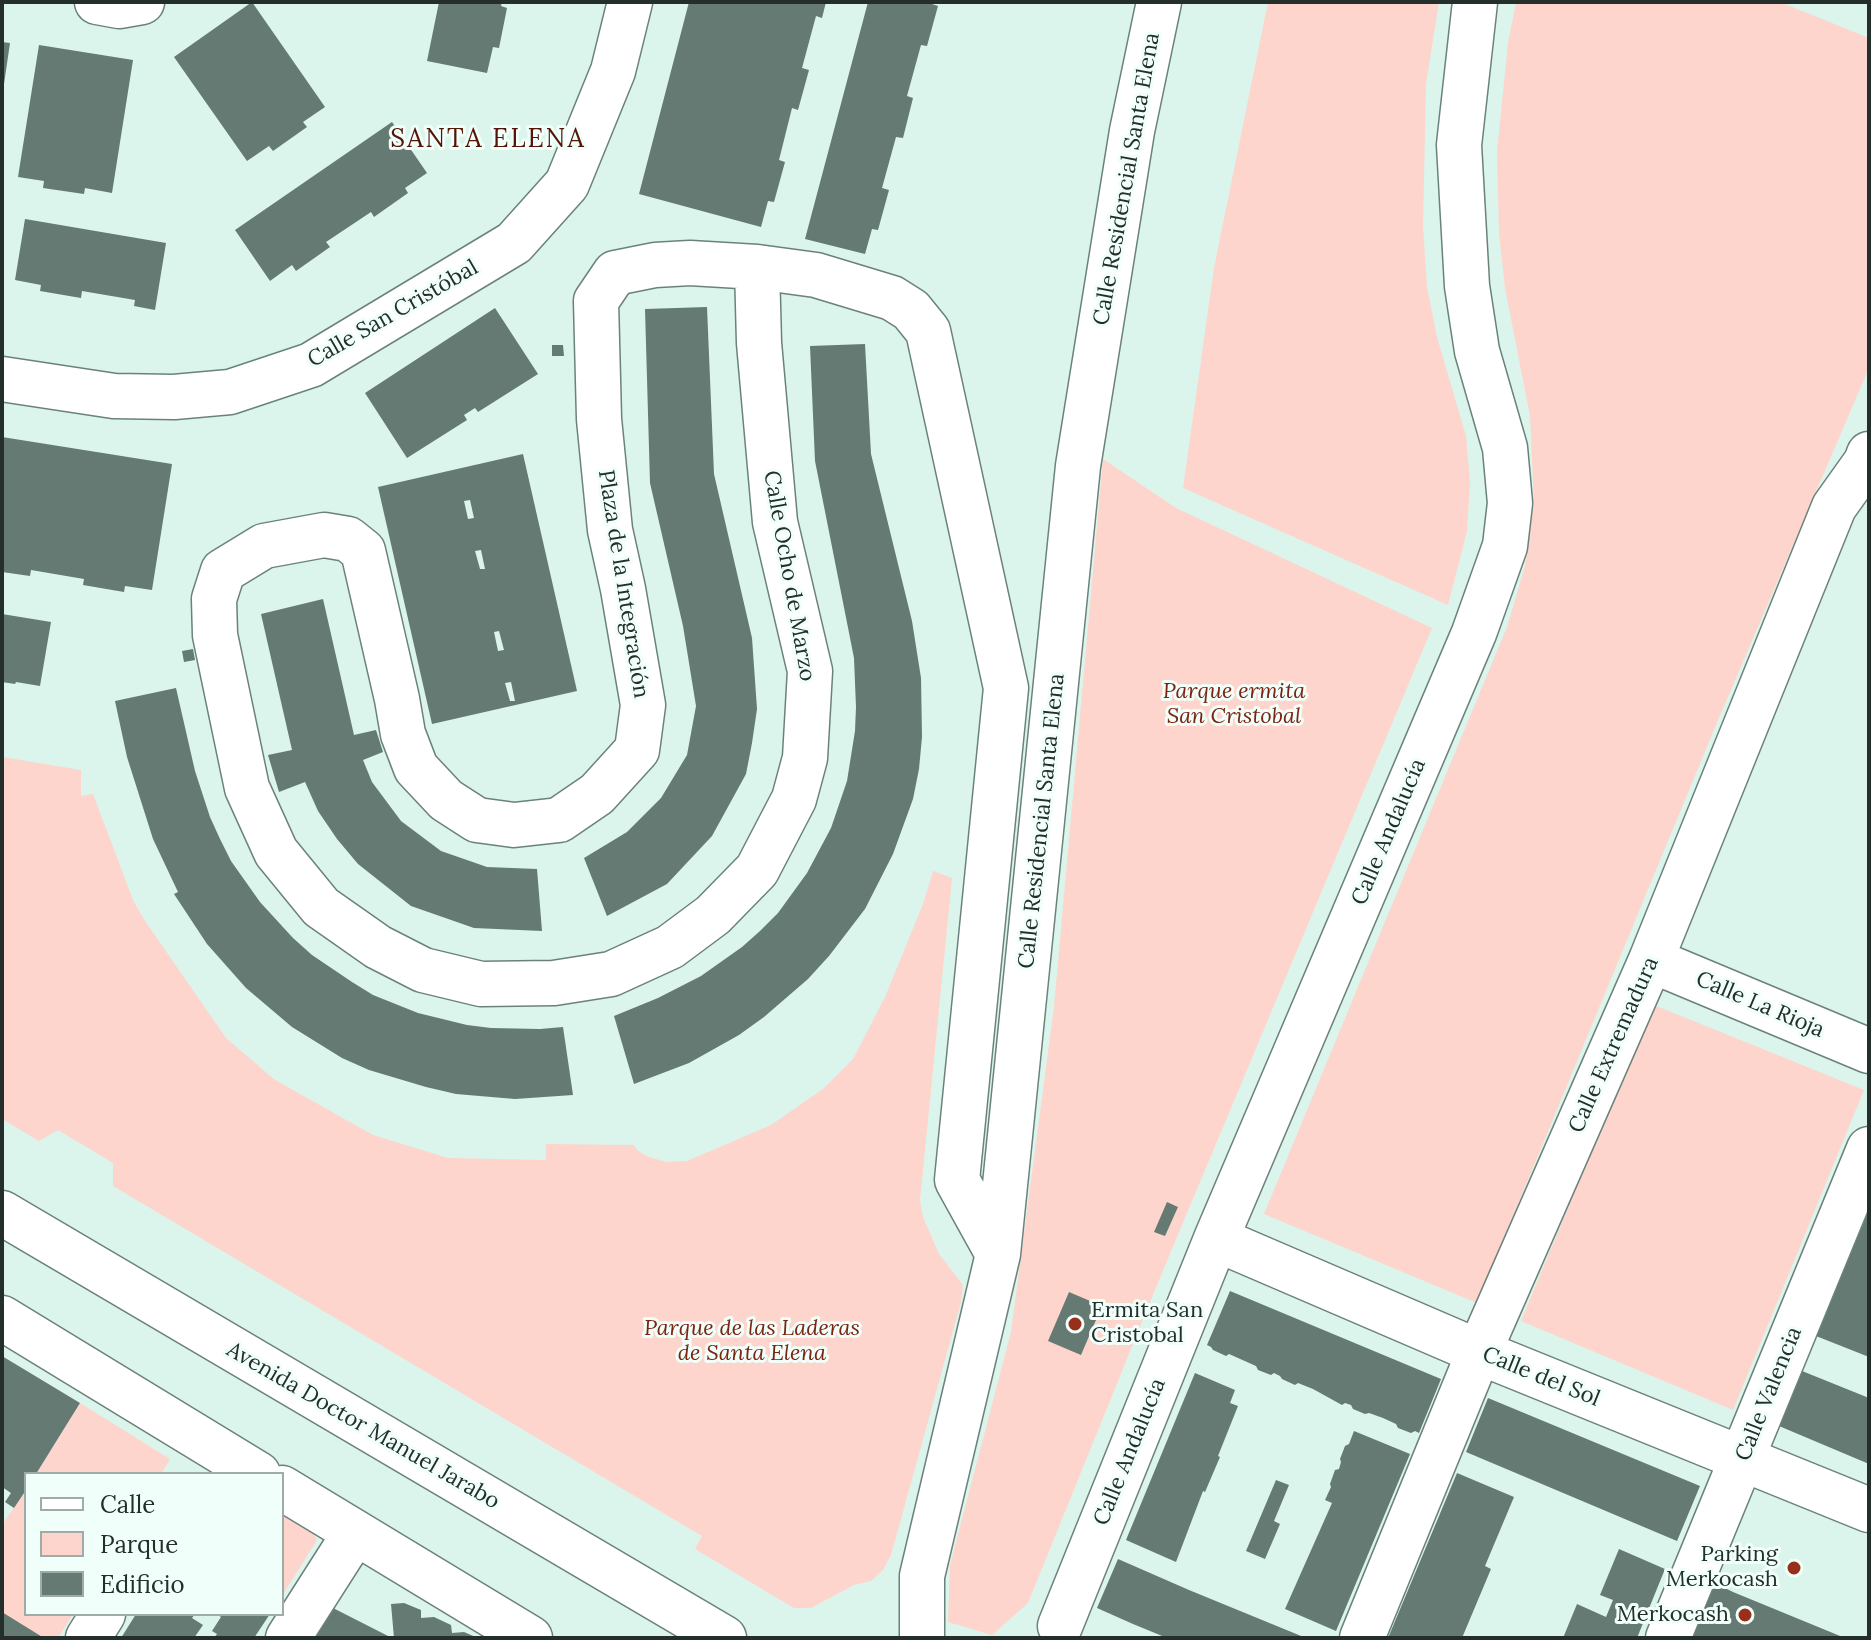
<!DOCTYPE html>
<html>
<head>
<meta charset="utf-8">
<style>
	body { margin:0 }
	#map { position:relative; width:1871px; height:1640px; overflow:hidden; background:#dbf4ec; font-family:Lora,serif }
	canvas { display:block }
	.frame { position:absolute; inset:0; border:4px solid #242e2b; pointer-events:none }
	.legend { position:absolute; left:24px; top:1472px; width:260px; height:144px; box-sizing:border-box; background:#f0fffa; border:2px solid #9eaba7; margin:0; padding:10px 14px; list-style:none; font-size:24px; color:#242e2b }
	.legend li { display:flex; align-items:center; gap:16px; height:40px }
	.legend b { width:40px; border:2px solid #9eaba7 }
</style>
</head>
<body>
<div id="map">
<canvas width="1871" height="1640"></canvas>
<div class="frame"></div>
<ul class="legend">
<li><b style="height:10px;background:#fff"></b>Calle</li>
<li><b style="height:22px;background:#fed5cc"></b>Parque</li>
<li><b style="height:22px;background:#647a73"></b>Edificio</li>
</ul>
</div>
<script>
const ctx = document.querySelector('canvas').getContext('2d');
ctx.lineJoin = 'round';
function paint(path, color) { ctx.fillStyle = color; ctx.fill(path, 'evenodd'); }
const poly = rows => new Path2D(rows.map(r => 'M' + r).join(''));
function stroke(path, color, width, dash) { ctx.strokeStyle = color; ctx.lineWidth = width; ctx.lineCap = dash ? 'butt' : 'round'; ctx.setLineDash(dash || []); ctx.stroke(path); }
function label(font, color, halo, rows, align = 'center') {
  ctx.font = font + ' Lora,serif'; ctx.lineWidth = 6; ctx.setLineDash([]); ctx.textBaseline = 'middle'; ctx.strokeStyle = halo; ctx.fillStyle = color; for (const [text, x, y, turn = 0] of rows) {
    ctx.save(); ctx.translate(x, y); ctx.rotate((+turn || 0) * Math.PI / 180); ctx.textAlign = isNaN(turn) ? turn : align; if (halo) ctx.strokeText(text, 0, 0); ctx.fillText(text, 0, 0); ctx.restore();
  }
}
const green = poly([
	[1268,2,1439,2,1426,84,1423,226,1427,287,1437,337,1466,436,1470,482,1467,531,1448,605,1183,488,1214,268],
	[1516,2,1780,2,1869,38,1869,368,1718,720,1477,1303,1264,1214,1507,627,1525,566,1534,502,1530,416,1505,288,1499,232,1497,152,1508,43],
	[1103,459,1176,508,1432,628,1159,1280,1028,1603,992,1635,948,1622,950,1565,1011,1332,1054,1007],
	[2,757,81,770,81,796,93,794,133,900,145,921,226,1038,275,1080,373,1135,448,1158,546,1160,546,1144,634,1145,638,1151,649,1157,666,1162,687,1161,771,1125,823,1089,853,1059,885,997,923,904,933,871,952,878,920,1200,923,1217,939,1254,963,1285,961,1302,891,1555,883,1570,871,1581,854,1585,811,1608,794,1608,695,1549,702,1536,113,1186,113,1163,58,1130,39,1141,2,1119],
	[1654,1005,1864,1090,1733,1410,1521,1321,1627,1066],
	[80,1403,170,1459,161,1474,36,1474],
	[26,1490,26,1614,73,1614,58,1638,44,1638,2,1612,2,1525],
	[282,1515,313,1533,317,1540,282,1596]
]);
const building = poly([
	[252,2,325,107,303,122,307,127,273,151,269,146,247,161,174,57],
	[439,2,502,2,501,6,507,8,499,48,493,47,487,73,427,61],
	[689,2,826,2,822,18,816,16,802,68,809,70,798,110,792,108,779,160,785,162,774,202,768,201,761,227,639,194],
	[868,2,932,2,932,4,938,6,927,46,921,45,907,96,913,98,903,138,896,137,882,188,889,190,878,230,872,229,865,254,805,239],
	[2,42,10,43,4,84,2,84],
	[39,45,133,60,112,193,85,188,84,194,43,188,44,181,18,177],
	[392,122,427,173,405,188,408,193,374,217,371,212,326,242,330,247,296,271,292,265,270,281,235,230],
	[25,219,166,243,155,310,134,306,135,300,82,291,81,298,40,291,41,285,15,280],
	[707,307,714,474,752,638,757,709,752,743,746,774,712,836,667,884,607,916,584,858,627,832,661,798,687,755,696,706,683,626,650,483,645,309],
	[495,308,538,374,478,412,475,408,464,415,467,420,407,458,365,393],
	[865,344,871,454,912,621,921,678,922,737,919,769,913,799,893,854,865,909,829,956,808,979,764,1017,739,1035,689,1063,634,1084,614,1016,658,998,701,976,742,947,760,931,778,913,807,873,831,828,847,781,855,731,856,707,854,658,815,461,810,346],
	[552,345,563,345,564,356,552,356],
	[2,437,172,464,152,590,125,586,124,592,83,585,84,579,31,570,30,576,2,572],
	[523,454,577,691,432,724,378,487],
	[470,500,474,518,468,519,464,501],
	[481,550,485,569,480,569,475,551],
	[499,631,504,650,498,651,494,632],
	[511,682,515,701,510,701,505,683],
	[323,599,354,735,376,730,383,752,363,760,372,782,401,821,441,851,487,867,537,869,542,931,474,928,411,906,358,864,337,839,318,811,305,782,279,792,268,755,292,750,261,614],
	[2,614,51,622,40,686,16,682,15,684,2,682],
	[193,649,195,660,184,662,182,651],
	[176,688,195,771,210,817,220,839,231,861,260,902,293,938,312,955,352,982,373,995,418,1013,467,1025,491,1028,540,1029,563,1027,573,1095,515,1099,456,1094,426,1087,369,1070,342,1058,292,1027,246,988,207,944,174,894,178,892,153,839,127,757,115,701],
	[1167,1202,1178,1207,1165,1236,1154,1232],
	[1869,1210,1869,1357,1816,1336],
	[1230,1291,1441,1379,1419,1433,1415,1431,1411,1433,1398,1428,1396,1424,1383,1418,1369,1413,1365,1414,1353,1409,1351,1405,1345,1403,1342,1405,1313,1389,1298,1383,1295,1385,1282,1379,1280,1376,1274,1373,1271,1375,1258,1370,1256,1366,1229,1354,1226,1356,1213,1350,1211,1347,1207,1345],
	[1069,1292,1102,1306,1081,1355,1048,1341],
	[2,1356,80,1403,36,1474,26,1474,26,1490,14,1508,5,1502,11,1493,2,1487],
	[1802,1371,1869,1398,1869,1464,1779,1426],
	[1195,1373,1235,1390,1230,1403,1238,1406,1218,1456,1220,1457,1205,1492,1203,1491,1176,1562,1126,1540],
	[1488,1398,1700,1486,1677,1541,1466,1452],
	[1354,1431,1410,1454,1336,1631,1285,1609,1332,1503,1325,1500,1331,1487,1330,1484,1335,1470,1339,1469,1341,1462,1340,1459,1345,1446,1349,1444],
	[1457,1473,1514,1497,1485,1566,1491,1569,1462,1638,1388,1638],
	[1276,1480,1289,1485,1274,1521,1280,1524,1265,1559,1246,1551],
	[1619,1549,1665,1569,1637,1638,1563,1638,1577,1604,1606,1617,1613,1600,1600,1595],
	[1118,1559,1189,1590,1306,1638,1167,1638,1133,1624,1097,1608],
	[1713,1582,1733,1592,1845,1638,1690,1638],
	[404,1603,421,1610,421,1618,434,1617,451,1625,452,1633,464,1632,478,1638,394,1638,391,1604],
	[333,1608,392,1638,315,1638],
	[2,1612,44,1638,2,1638],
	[136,1614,195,1614,192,1618,203,1625,194,1638,121,1638],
	[217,1614,270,1614,254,1638,214,1638,217,1634,212,1631,221,1617]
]);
const minor = poly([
	[97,2,119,6,142,2],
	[690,263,757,267,759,343,775,522,810,671,805,758,794,799,757,870,713,915,670,947,611,974,554,983,481,984,423,970,378,947,321,907,276,852,247,788,215,635,214,599,223,571,264,546,324,535,348,539,363,551,397,699,403,734,416,768,446,800,477,820,514,825,559,820,597,794,637,750,643,705,623,589,610,530,599,419,596,301,615,273,655,265,690,263],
	[757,267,816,275,892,298,911,310,928,331,1006,688,957,1180,998,1254],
	[2,379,114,396,174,397,230,392,311,365,514,243,567,184,613,71,630,2],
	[1651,960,1869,1051],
	[2,1213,724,1638],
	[1216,1239,1479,1352,1869,1510],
	[2,1318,258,1474],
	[282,1488,530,1638],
	[1060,1626,1216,1239,1474,633,1505,546,1510,503,1505,448,1477,351,1467,286,1459,145,1475,2],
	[88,1638,103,1614],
	[288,1638,355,1533],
	[922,1638,922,1576,998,1254,1078,466,1132,131,1159,2],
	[1362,1638,1479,1352,1651,960,1834,507,1866,462,1869,454],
	[1668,1638,1869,1149]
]);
const markers = [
	[1075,1324,8,"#982f1a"],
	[1794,1568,8,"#982f1a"],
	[1745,1615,8,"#982f1a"]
];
const streetNames = [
	["Calle Residencial Santa Elena",1127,179,-80],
	["Calle San Cristóbal",393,314,-30],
	["Calle Ocho de Marzo",789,576,80],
	["Plaza de la Integración",623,584,81],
	["Calle Residencial Santa Elena",1042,821,-84],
	["Calle Andalucía",1389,832,-67],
	["Calle La Rioja",1760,1005,23],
	["Calle Extremadura",1614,1045,-66],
	["Calle del Sol",1541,1377,22],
	["Calle Valencia",1769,1394,-68],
	["Avenida Doctor Manuel Jarabo",363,1426,30],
	["Calle Andalucía",1130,1452,-68]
];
const parkNames = [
	["Parque ermita",1234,692],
	["San Cristobal",1234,717],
	["Parque de las Laderas",752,1329],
	["de Santa Elena",752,1354]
];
const poiNames = [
	["Ermita San",1091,1311,"left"],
	["Cristobal",1091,1336,"left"],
	["Parking",1778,1555],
	["Merkocash",1778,1580],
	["Merkocash",1729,1615]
];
const quarterNames = [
	["SANTA ELENA",488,140]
];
paint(green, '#fed5cc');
paint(building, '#647a73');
stroke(minor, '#6b827b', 47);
stroke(minor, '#fff', 44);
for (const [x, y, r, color] of markers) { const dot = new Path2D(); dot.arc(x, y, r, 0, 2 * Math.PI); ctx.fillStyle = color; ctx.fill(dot); stroke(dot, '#f0fffa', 3); }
label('22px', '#242e2b', '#f0fffa', streetNames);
label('italic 22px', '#7c2311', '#f0fffa', parkNames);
label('22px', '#242e2b', '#f0fffa', poiNames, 'right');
ctx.letterSpacing = '2px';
label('26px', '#561306', '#f0fffa', quarterNames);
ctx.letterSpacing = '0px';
</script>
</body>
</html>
